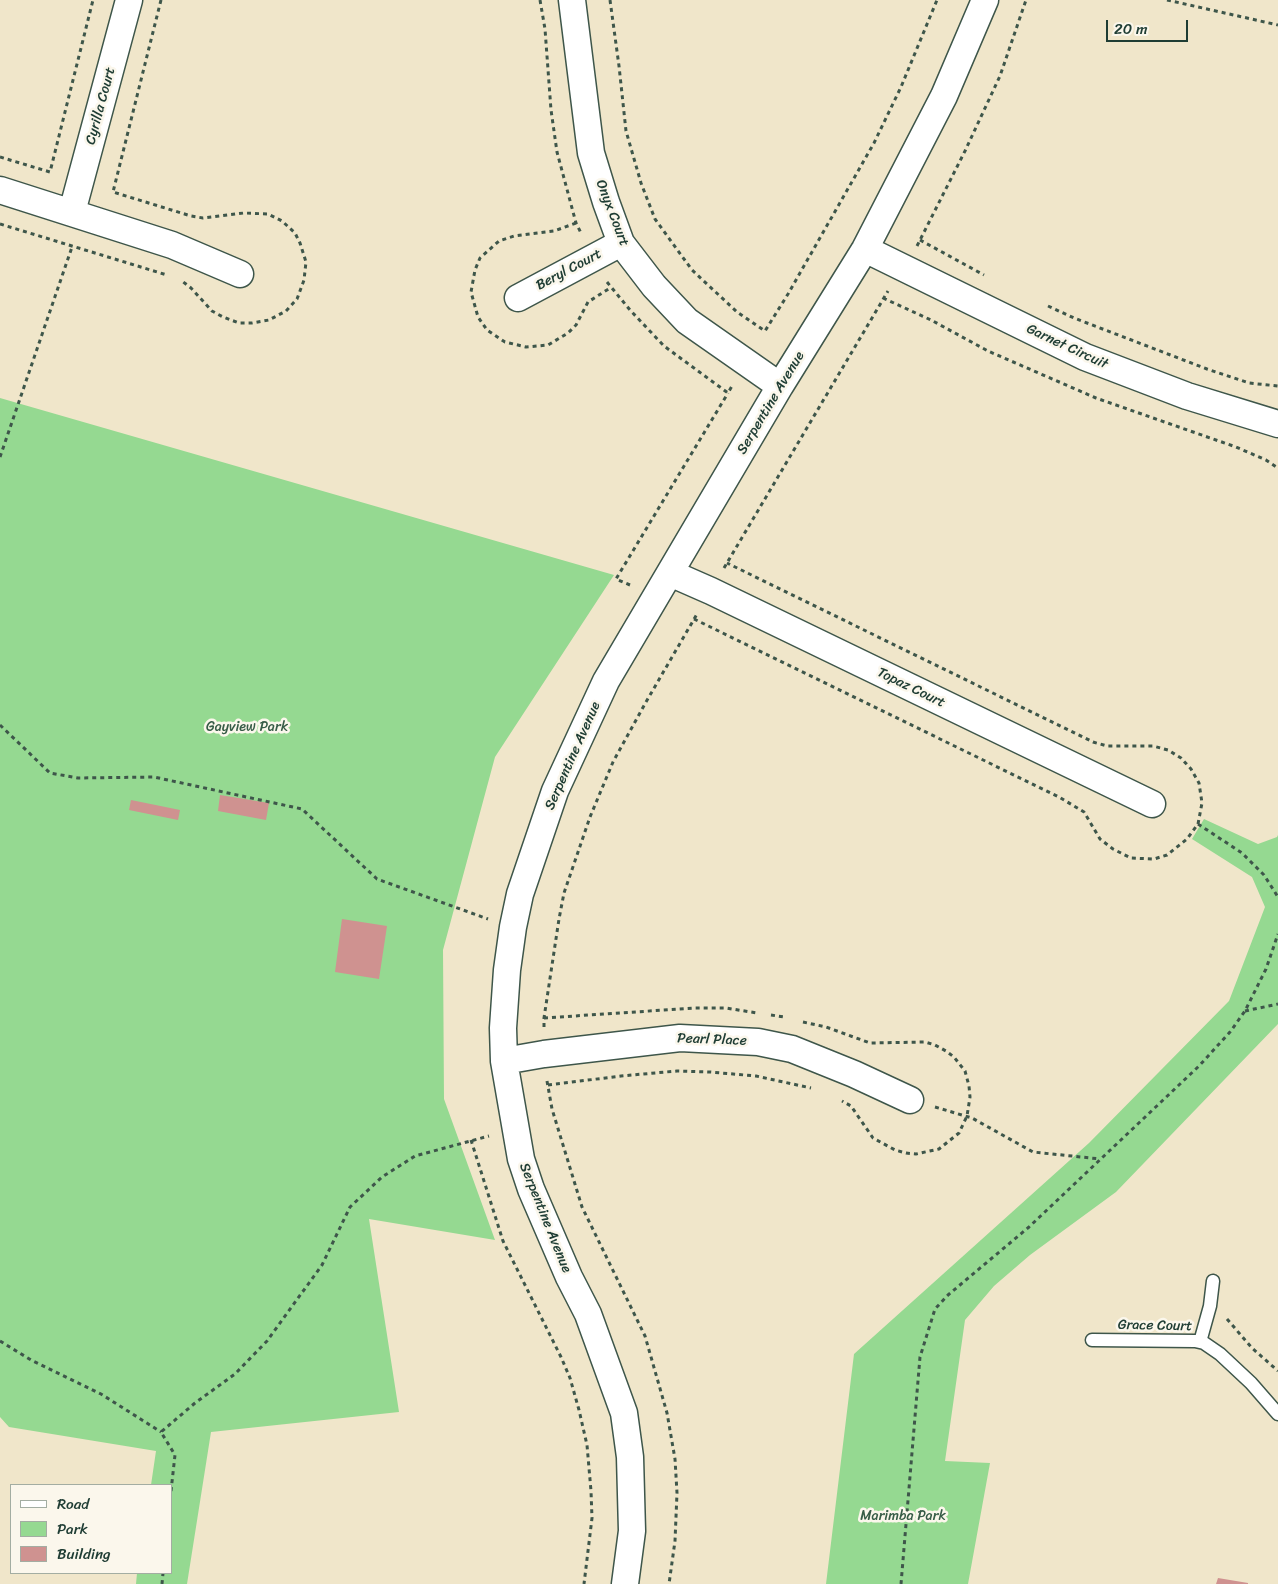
<!DOCTYPE html>
<html>
<head>
<meta charset="utf-8">
<style>
	body { margin:0 }
	#map { position:relative; width:1278px; height:1584px; overflow:hidden; background:#f0e6ca; font-family:Sriracha,sans-serif }
	canvas { display:block }
	.legend { position:absolute; left:10px; top:1484px; width:162px; height:90px; box-sizing:border-box; background:#fbf7ec; border:1px solid #a3ada2; margin:0; padding:6px 9px; list-style:none; font-size:15px; color:#1f3d34 }
	.legend li { display:flex; align-items:center; gap:10px; height:25px }
	.legend b { width:25px; border:1px solid #a3ada2 }
	.scale { position:absolute; left:1106px; top:20px; width:82px; height:22px; box-sizing:border-box; border:2px solid #1f3d34; border-top:0; padding-left:6px; font-size:15px; line-height:18px; white-space:nowrap; color:#1f3d34; -webkit-text-stroke:4px #fbf7ec; paint-order:stroke }
</style>
</head>
<body>
<div id="map">
<canvas width="1278" height="1584"></canvas>
<ul class="legend">
<li><b style="height:6px;background:#fff"></b>Road</li>
<li><b style="height:14px;background:#95d991"></b>Park</li>
<li><b style="height:14px;background:#cf9290"></b>Building</li>
</ul>
<div class="scale">20 m</div>
</div>
<script>
const ctx = document.querySelector('canvas').getContext('2d');
ctx.lineJoin = 'round';
function paint(path, color) { ctx.fillStyle = color; ctx.fill(path, 'evenodd'); }
const poly = rows => new Path2D(rows.map(r => 'M' + r).join(''));
function stroke(path, color, width, dash) { ctx.strokeStyle = color; ctx.lineWidth = width; ctx.lineCap = dash ? 'butt' : 'round'; ctx.setLineDash(dash || []); ctx.stroke(path); }
function label(font, color, halo, rows, align = 'center') {
  ctx.font = font + ' Sriracha,sans-serif'; ctx.lineWidth = 5; ctx.setLineDash([]); ctx.textBaseline = 'middle'; ctx.strokeStyle = halo; ctx.fillStyle = color; for (const [text, x, y, turn = 0] of rows) {
    ctx.save(); ctx.translate(x, y); ctx.rotate((+turn || 0) * Math.PI / 180); ctx.textAlign = isNaN(turn) ? turn : align; if (halo) ctx.strokeText(text, 0, 0); ctx.fillText(text, 0, 0); ctx.restore();
  }
}
const green = poly([
	[0,398,614,575,495,757,443,950,444,1099,495,1240,369,1219,399,1412,211,1432,187,1584,136,1584,137,1573,171,1573,171,1485,151,1485,156,1451,9,1427,0,1417],
	[1204,819,1258,844,1277,837,1278,835,1278,1024,1116,1192,1030,1255,994,1286,965,1320,945,1461,990,1463,968,1584,826,1584,854,1354,1089,1143,1229,1001,1265,907,1252,877,1192,839]
]);
const building = poly([
	[220,795,269,803,266,820,218,811],
	[131,800,180,810,178,820,129,810],
	[342,919,387,926,379,979,335,972],
	[1218,1578,1248,1583,1248,1584,1216,1584]
]);
const path = poly([
	[161,0,113,192,191,216,203,218,244,213,268,214,282,221,295,233,300,243,306,262,304,280,297,299,286,311,269,320,252,323,239,323,223,317,212,311,191,288,182,281],
	[540,0,545,29,551,110,557,152,576,223,582,235],
	[610,0,619,66,626,131,641,183,655,219,692,270,737,312,765,331,788,294,874,143,901,87,937,0],
	[1167,0,1278,25],
	[0,157,50,172,93,0],
	[576,223,554,231,514,236,499,241,480,258,475,270,471,292,478,317,487,330,505,342,526,347,548,345,568,333,576,325,588,302,610,288],
	[0,224,167,275],
	[920,240,984,275],
	[917,246,965,151,1000,76,1026,0],
	[607,282,630,310,664,346,728,393,732,386],
	[883,298,931,320,988,351,1096,398,1236,447,1266,460,1278,468],
	[1048,306,1074,318,1207,369,1249,383,1278,386],
	[0,457,72,247],
	[724,568,888,291],
	[630,585,616,579,728,393],
	[694,619,1059,797,1084,812,1100,839,1113,849,1131,858,1154,859,1167,855,1187,839,1198,824,1202,803,1199,783,1191,769,1181,758,1168,750,1153,746,1107,746,1093,742,727,563],
	[0,725,50,773,78,778,154,777,302,809,377,879,488,919],
	[1198,824,1242,853,1264,875,1278,897],
	[1245,1011,1278,1004],
	[771,1015,784,1017],
	[544,1018,695,1008,726,1008,757,1013],
	[803,1022,826,1027,870,1043,925,1042,935,1045,946,1051,954,1057,965,1071,969,1086,970,1097,967,1116,959,1133,939,1149,916,1154,906,1153,895,1150,873,1138,851,1106,842,1101],
	[544,1027,544,1018,559,919,564,893,590,817,613,762,646,702,697,614],
	[547,1081,552,1109,582,1207,645,1336,667,1413,675,1459,677,1493,675,1541,669,1584],
	[548,1085,621,1076,677,1071,710,1072,756,1076,811,1088],
	[935,1107,972,1118,1033,1152,1100,1159],
	[471,1140,503,1241,561,1357,570,1378,579,1410,587,1445,591,1491,592,1518,584,1584],
	[1227,1319,1252,1348,1278,1371],
	[0,1341,31,1360,101,1394,161,1432],
	[171,1491,175,1455,161,1432,195,1403,235,1374,267,1341,322,1265,350,1207,382,1177,415,1156,489,1136],
	[162,1584,163,1573],
	[901,1584,920,1357,935,1309,948,1295,1029,1227,1199,1066,1230,1032,1245,1011,1266,969,1278,934]
]);
const lane = poly([
	[1092,1340,1195,1341,1204,1343,1220,1354,1251,1383,1278,1414],
	[1200,1342,1210,1306,1213,1281]
]);
const street = poly([
	[572,0,591,153,606,202,621,243,654,286,687,321,780,386],
	[0,190,172,245,240,274],
	[72,212,129,0],
	[865,249,1085,357,1187,396,1278,424],
	[518,298,621,243],
	[670,573,711,591,1152,804],
	[504,1061,544,1054,680,1038,758,1042,792,1049,854,1074,910,1100],
	[625,1584,632,1531,630,1457,624,1413,588,1314,569,1277,531,1189,521,1159,504,1061,503,1028,507,970,513,927,520,894,555,791,606,681,780,386,865,249,944,96,985,0]
]);
const streetNames = [
	["Cyrilla Court",101,106,-75],
	["Onyx Court",612,213,69],
	["Beryl Court",569,270,-28],
	["Garnet Circuit",1067,347,25],
	["Serpentine Avenue",771,403,-59],
	["Topaz Court",911,688,26],
	["Serpentine Avenue",573,756,-66],
	["Pearl Place",712,1040,2],
	["Serpentine Avenue",545,1218,68],
	["Grace Court",1155,1326,1]
];
const parkNames = [
	["Gayview Park",247,727],
	["Marimba Park",903,1516]
];
paint(green, '#95d991');
paint(building, '#cf9290');
stroke(lane, '#3e564a', 15);
stroke(street, '#3e564a', 29);
stroke(path, '#3e564a', 3, [4, 4]);
stroke(lane, '#fff', 12);
stroke(street, '#fff', 26);
label('14px', '#1f3d34', '#fbf7ec', streetNames);
label('14px', '#375c47', '#fbf7ec', parkNames);
</script>
</body>
</html>
